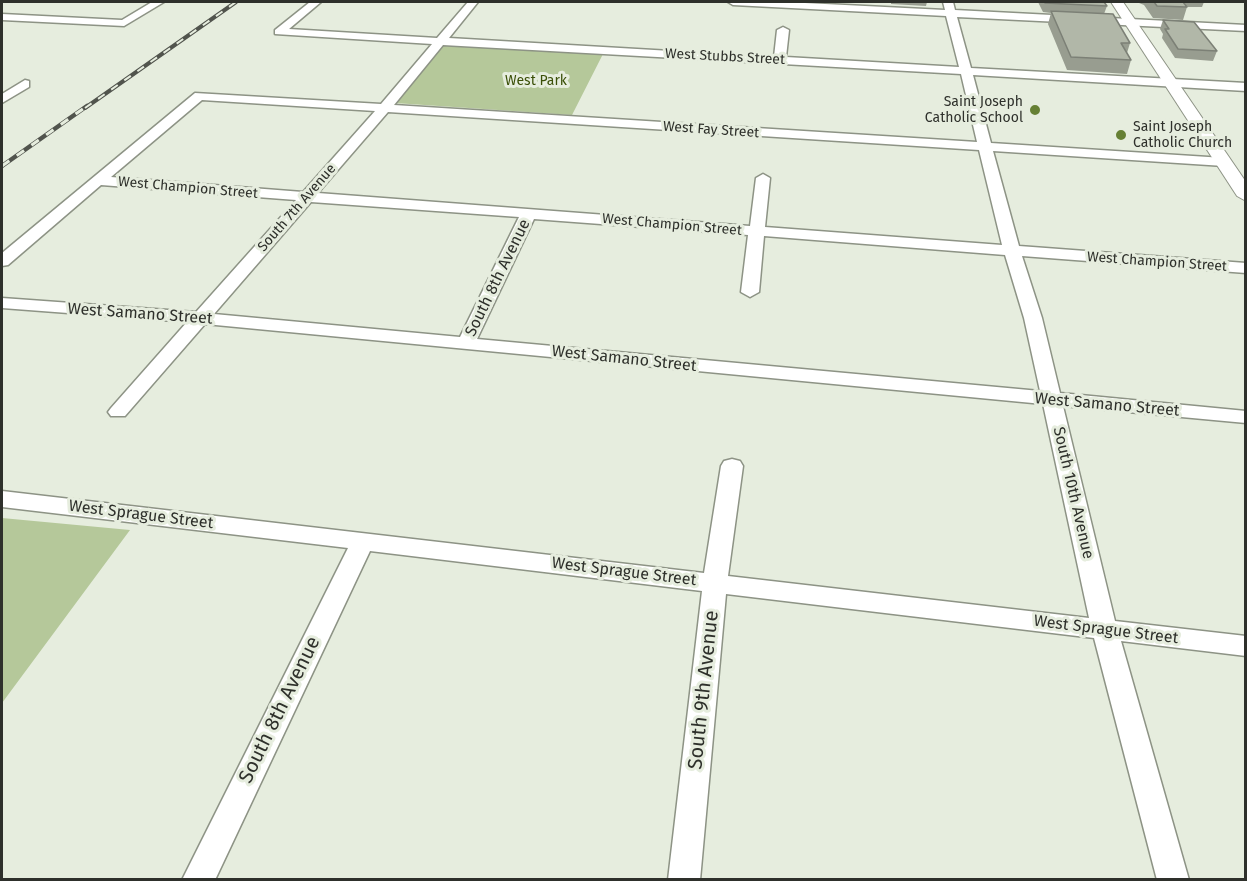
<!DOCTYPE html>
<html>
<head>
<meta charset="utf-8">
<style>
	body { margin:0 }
	#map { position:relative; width:1247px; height:881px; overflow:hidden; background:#e6edde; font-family:"Fira Sans",sans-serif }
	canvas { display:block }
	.frame { position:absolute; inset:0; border:3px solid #2e302b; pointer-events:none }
</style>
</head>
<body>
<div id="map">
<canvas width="1247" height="881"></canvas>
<div class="frame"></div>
</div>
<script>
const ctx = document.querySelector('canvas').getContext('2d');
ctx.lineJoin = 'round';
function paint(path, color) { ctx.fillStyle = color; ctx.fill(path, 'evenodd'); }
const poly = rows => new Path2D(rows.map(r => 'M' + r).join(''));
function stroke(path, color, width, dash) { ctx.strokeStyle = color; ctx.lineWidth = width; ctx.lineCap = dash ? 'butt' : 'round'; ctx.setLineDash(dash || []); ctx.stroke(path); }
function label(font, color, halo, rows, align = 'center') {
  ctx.font = font + ' "Fira Sans",sans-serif'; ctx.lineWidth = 6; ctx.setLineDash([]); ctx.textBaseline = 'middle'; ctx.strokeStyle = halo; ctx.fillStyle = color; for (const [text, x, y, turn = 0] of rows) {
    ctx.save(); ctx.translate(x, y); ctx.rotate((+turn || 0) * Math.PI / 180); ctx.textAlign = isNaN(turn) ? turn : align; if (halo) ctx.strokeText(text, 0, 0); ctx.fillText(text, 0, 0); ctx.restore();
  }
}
const green = poly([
	[445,44,603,54,572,115,395,103],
	[2,518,130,530,2,703]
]);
const minor = poly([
	[152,2,164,2,124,26,2,20,2,14,122,20,152,2],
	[310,2,321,2,289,29,437,38,468,2,478,2,449,38,774,57,777,30,783,27,789,30,786,57,959,67,946,16,733,5,728,2,785,2,945,10,943,2,953,2,955,10,1246,25,1246,31,957,17,971,68,1246,83,1246,91,973,75,991,143,1224,158,1231,162,1224,166,993,151,1019,246,1246,263,1246,273,1022,256,1042,318,1060,393,1246,411,1246,423,1063,406,1115,621,1246,636,1246,656,1121,641,1189,880,1157,880,1094,638,726,594,700,880,668,880,702,591,370,551,215,880,182,880,348,548,2,507,2,491,704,573,721,466,724,461,732,459,740,461,743,466,728,576,1089,618,1043,404,205,324,125,416,111,416,108,412,111,408,187,322,2,308,2,298,196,312,296,200,101,185,8,265,2,266,2,253,195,93,381,104,432,44,275,34,275,30,310,2],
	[443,45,961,74,977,142,394,105,443,45],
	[202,100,375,111,303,192,111,177,202,100],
	[388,112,979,150,1002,245,765,227,770,178,763,174,756,178,750,226,318,193,388,112],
	[311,202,519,217,460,337,214,314,311,202],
	[534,219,748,235,741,292,750,297,759,292,764,236,1005,255,1024,318,1040,391,477,339,534,219],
	[25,80,29,81,29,87,2,103,2,94,25,80]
]);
const major = poly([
	[1111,2,1123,2,1246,182,1246,201,1237,196,1111,2]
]);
const railFar1 = poly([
	[85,108,236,2]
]);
const rail = poly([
	[2,166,87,106]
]);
const wall = poly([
	[891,2,927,2,926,6,891,4],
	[1038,2,1104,2,1107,6,1104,14,1130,43,1127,53,1131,60,1127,74,1067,70,1048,24,1051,13,1043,12],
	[1138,2,1204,2,1202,7,1187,7,1183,20,1153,18,1144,5,1139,3],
	[1163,20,1217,51,1213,61,1175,58,1162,38,1163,34,1160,29]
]);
const building = poly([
	[1044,2,1104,2,1107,6,1045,3,1044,2],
	[1154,2,1183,2,1187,7,1157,6,1154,2],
	[1051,11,1113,14,1130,43,1121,43,1131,60,1071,57,1051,11],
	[1163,20,1194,22,1217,51,1178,49,1165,29,1169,29,1163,20]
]);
const markers = [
	[1035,110,6,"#668034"],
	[1121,135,6,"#668034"]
];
const farStreetnames = [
	["West Stubbs Street",725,57,3],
	["West Fay Street",711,130,4],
	["West Champion Street",188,188,5],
	["South 7th Avenue",297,208,-49],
	["West Champion Street",672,225,5],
	["West Champion Street",1157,262,4]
];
const farParknames = [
	["West Park",536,81]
];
const farPoinames = [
	["Saint Joseph",1023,102],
	["Catholic School",1023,118],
	["Saint Joseph",1133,127,"left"],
	["Catholic Church",1133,143,"left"]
];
const streetNames = [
	["South 8th Avenue",498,278,-64],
	["West Samano Street",140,314,4],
	["West Samano Street",624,359,6],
	["West Samano Street",1107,405,5],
	["South 10th Avenue",1073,493,77],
	["West Sprague Street",141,515,7],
	["West Sprague Street",624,572,7],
	["West Sprague Street",1106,630,7]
];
const nearStreetnames = [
	["South 9th Avenue",704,690,-84],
	["South 8th Avenue",280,710,-64]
];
paint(green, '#b5c89a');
stroke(minor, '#8d9385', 3);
stroke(major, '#8d9385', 2);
paint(minor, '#fff');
paint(major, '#fff');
stroke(railFar1, '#51544d', 4);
stroke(rail, '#51544d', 4.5);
stroke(railFar1, '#e6edde', 2, [8]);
stroke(rail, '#e6edde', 3, [9]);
paint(wall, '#989d90');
paint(building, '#b1b7a8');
stroke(building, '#7c8076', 1.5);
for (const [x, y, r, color] of markers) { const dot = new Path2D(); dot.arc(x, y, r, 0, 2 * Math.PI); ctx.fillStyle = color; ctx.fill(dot); stroke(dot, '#e6edde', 2); }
label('14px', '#2e302b', '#e6edde', farStreetnames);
label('14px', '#3b5008', '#e6edde', farParknames);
label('14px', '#2e302b', '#e6edde', farPoinames, 'right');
label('16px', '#2e302b', '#e6edde', streetNames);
label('20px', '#2e302b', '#e6edde', nearStreetnames);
</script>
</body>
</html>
